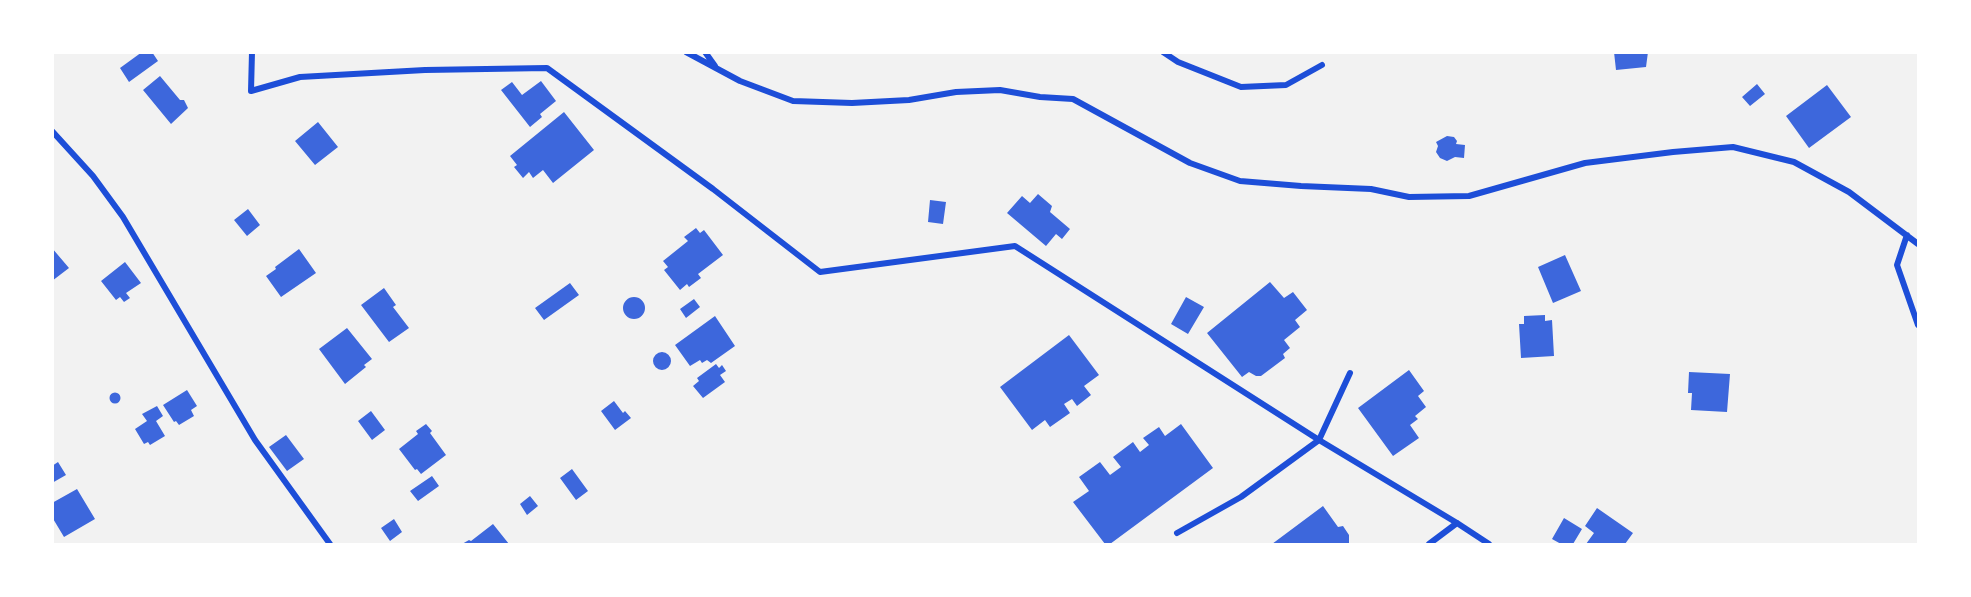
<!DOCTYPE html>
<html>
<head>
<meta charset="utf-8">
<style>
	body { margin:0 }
	#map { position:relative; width:1971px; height:597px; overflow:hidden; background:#f2f2f2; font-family:"DejaVu Sans",sans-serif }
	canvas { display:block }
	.frame { position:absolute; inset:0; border:54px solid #fff; pointer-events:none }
</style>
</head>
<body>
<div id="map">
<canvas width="1971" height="597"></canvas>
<div class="frame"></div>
</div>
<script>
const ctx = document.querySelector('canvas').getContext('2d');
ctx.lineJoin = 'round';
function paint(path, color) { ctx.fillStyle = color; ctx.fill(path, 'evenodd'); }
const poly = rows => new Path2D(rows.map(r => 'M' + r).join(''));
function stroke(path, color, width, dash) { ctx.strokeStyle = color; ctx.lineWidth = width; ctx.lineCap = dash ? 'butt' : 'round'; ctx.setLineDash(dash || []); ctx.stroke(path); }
const building = poly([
	[142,52,152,52,158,61,129,82,120,68],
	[1614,52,1648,52,1646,67,1616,70],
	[160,76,180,100,184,100,188,108,171,124,143,90],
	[541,81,556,101,540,114,542,117,530,127,501,90,512,82,522,95],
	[1757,84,1765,94,1750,106,1742,97],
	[1827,85,1851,117,1809,148,1786,116],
	[564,112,594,150,553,183,543,170,533,178,529,172,523,178,514,167,517,165,510,156],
	[318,122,338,147,315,165,295,141],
	[1447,136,1454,137,1457,141,1456,144,1465,145,1464,158,1455,157,1447,161,1440,158,1436,152,1438,146,1436,142],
	[1038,194,1052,206,1050,212,1070,229,1062,239,1056,234,1046,246,1007,213,1022,196,1030,203],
	[930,200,946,202,943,224,928,222],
	[248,209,260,225,247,236,234,220],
	[696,228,700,233,704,230,723,255,698,274,701,278,689,287,687,284,680,290,664,270,668,267,663,261,688,241,684,237],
	[52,248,69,268,52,281],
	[299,249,316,273,281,297,266,276,276,269,275,267],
	[1565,255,1581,291,1553,303,1538,267],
	[125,262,141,283,126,293,130,298,124,302,120,297,116,300,101,281],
	[1270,282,1284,298,1293,292,1307,310,1295,320,1300,327,1284,340,1290,348,1283,354,1285,358,1261,376,1256,376,1249,372,1242,377,1207,333],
	[570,283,579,295,544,320,535,308],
	[384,288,396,305,393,307,409,328,389,342,361,305],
	[1186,297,1204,307,1188,334,1171,324],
	'623 308a11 11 0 1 1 22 0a11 11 0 1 1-22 0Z',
	[694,299,700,307,686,318,680,309],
	[1545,315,1545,321,1552,320,1554,356,1521,358,1519,324,1524,324,1524,316],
	[715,316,735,346,711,363,707,360,702,363,700,360,690,366,675,345],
	[347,328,372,359,364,365,366,367,345,384,319,349],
	[1069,335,1099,375,1084,386,1091,395,1077,406,1072,399,1064,404,1070,413,1050,427,1045,420,1032,430,1000,387],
	'653 361a9 9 0 1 1 18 0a9 9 0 1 1-18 0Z',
	[716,364,719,368,722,365,726,371,720,375,725,382,703,398,693,386,699,381,697,378],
	[1409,370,1424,391,1418,396,1426,407,1415,416,1418,419,1410,425,1419,438,1393,456,1358,408],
	[1689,372,1730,374,1727,412,1691,410,1692,393,1688,393],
	[187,390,197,406,191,410,194,416,179,425,176,421,174,422,163,405],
	'109.5 398a5.5 5.5 0 1 1 11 0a5.5 5.5 0 1 1-11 0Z',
	[614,401,623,413,625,411,631,418,615,430,601,411],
	[157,406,163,416,156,421,165,436,150,445,148,442,144,444,135,429,147,421,142,414],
	[371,411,385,430,372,440,358,421],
	[426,424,432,431,430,433,446,455,421,474,417,469,415,470,399,449,418,434,416,431],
	[1181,424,1213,468,1110,544,1105,544,1073,502,1089,491,1079,477,1100,462,1110,475,1121,467,1113,457,1133,442,1140,452,1149,445,1143,438,1159,427,1165,436],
	[286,435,304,459,287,471,269,447],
	[58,462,66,475,52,483,52,466],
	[572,469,588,491,576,500,560,478],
	[432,476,439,486,418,501,410,491],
	[77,489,95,519,64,537,52,517,52,503],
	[530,496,538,506,527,515,520,504],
	[1323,506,1338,527,1343,526,1349,535,1349,543,1347,544,1272,544],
	[1597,508,1633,533,1625,544,1586,544,1594,533,1585,526],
	[1564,518,1582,529,1573,544,1561,544,1552,539],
	[394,519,402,532,390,541,381,528],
	[493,524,509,544,462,544,469,540,471,541]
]);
const minor = poly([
	[252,52,251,91,300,77,425,70,547,68,713,189,820,272,1015,246,1319,440,1457,523,1489,544],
	[686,52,740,81,793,101,852,103,909,100,956,92,1000,90,1040,97,1073,99,1190,163,1240,181,1301,186,1371,189,1409,197,1469,196,1585,163,1673,152,1733,147,1794,162,1849,192,1918,244],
	[705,52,715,66],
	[1163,52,1178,62,1241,87,1286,85,1322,65],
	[52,131,93,176,123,217,255,440,330,544],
	[1907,235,1897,265,1918,325],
	[1177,533,1241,497,1319,440,1350,373],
	[1429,544,1457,523]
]);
paint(building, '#3d67dc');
stroke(minor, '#1d4ed8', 6);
</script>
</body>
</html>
